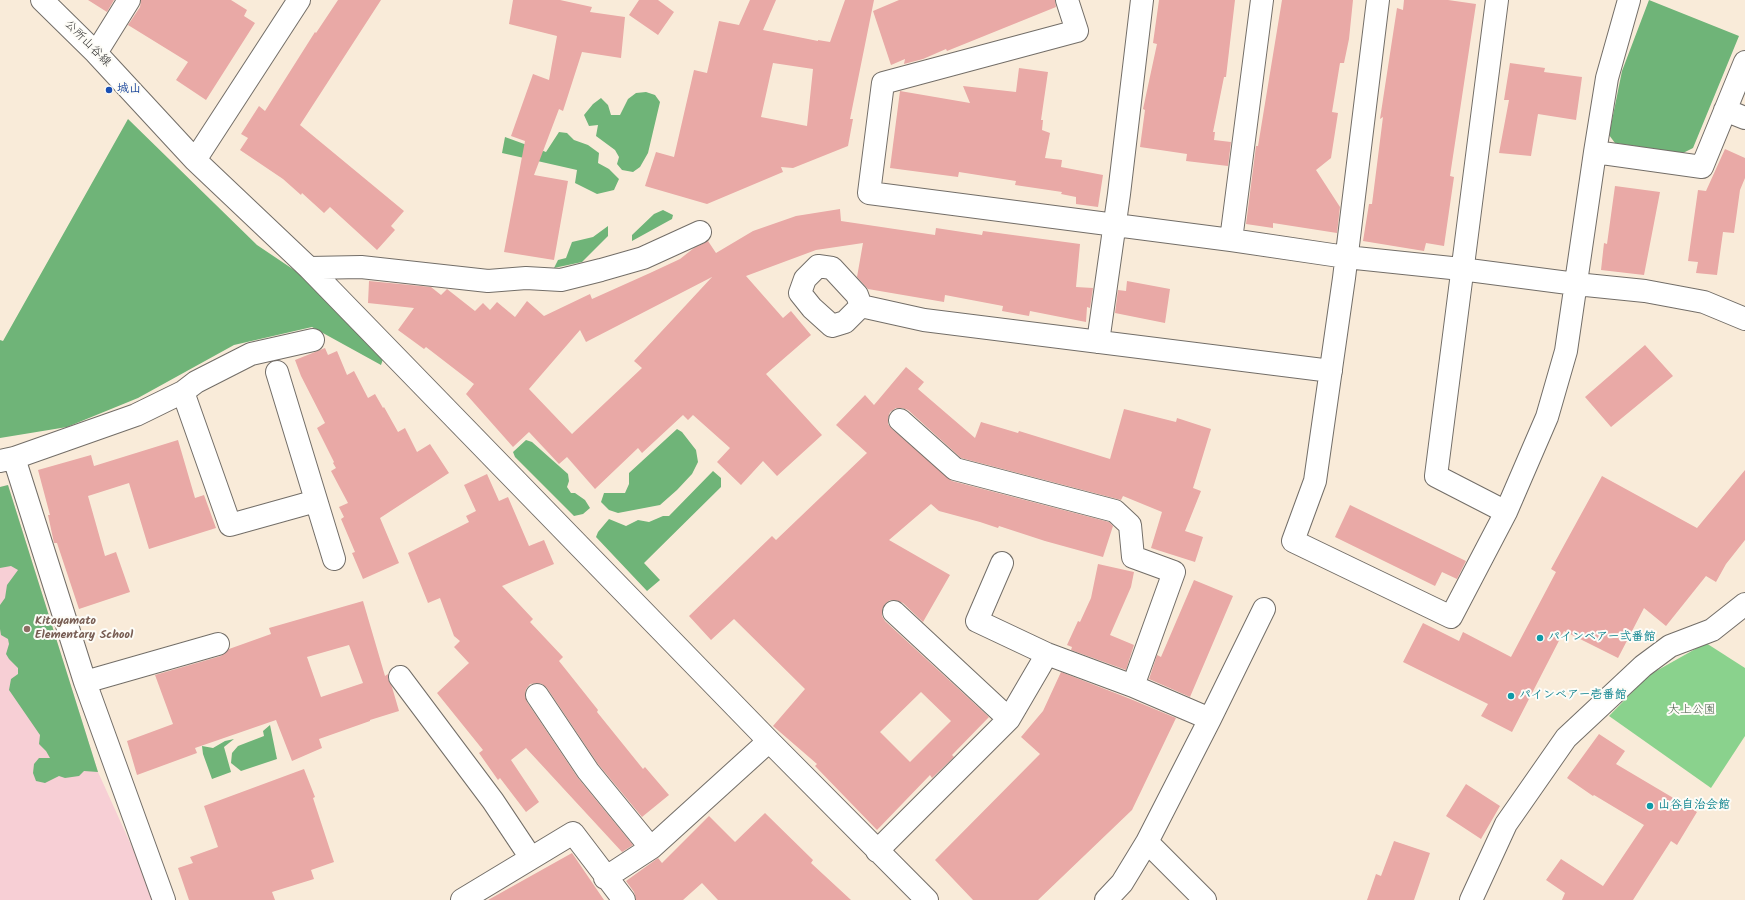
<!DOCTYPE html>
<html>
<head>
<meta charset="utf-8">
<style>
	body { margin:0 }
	canvas { display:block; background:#f9ebd9 }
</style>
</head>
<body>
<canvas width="1745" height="900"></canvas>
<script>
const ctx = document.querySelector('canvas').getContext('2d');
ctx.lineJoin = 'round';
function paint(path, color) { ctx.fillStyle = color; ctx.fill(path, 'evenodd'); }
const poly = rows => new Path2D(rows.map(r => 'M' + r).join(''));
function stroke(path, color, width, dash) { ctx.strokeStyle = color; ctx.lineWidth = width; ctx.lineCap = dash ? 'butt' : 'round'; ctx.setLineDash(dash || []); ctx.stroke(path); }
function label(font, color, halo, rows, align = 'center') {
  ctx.font = font + ' Kalam,"Klee One",sans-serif'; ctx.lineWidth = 4; ctx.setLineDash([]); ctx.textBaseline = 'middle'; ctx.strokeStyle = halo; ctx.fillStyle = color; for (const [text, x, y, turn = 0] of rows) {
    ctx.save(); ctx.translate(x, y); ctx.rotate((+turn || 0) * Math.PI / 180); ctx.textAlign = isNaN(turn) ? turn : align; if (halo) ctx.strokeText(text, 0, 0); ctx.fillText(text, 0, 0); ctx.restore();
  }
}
const built = poly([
	[8,485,98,772,156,900,0,900,0,487]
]);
const green = poly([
	[1706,643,1745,668,1745,736,1711,788,1609,716,1649,675]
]);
const forest = poly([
	[1649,0,1739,36,1693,148,1683,153,1615,143,1609,135,1622,71],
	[646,92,655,95,660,102,648,153,640,167,633,172,622,170,617,164,619,157,615,150,596,136,598,125,589,126,584,115,593,104,601,98,608,105,611,115,620,115,628,99,636,93],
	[128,119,257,245,309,280,385,353,381,365,312,327,234,345,138,398,67,427,0,438,0,340,3,341],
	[559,132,567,133,574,140,588,145,599,153,598,163,609,169,619,179,614,190,597,194,575,183,577,170,502,153,505,137,546,152],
	[663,210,673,215,672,219,632,241,632,235,654,214],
	[608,226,608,236,582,262,554,268,558,260,566,258,572,242,593,237],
	[677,429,682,432,696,450,698,462,692,474,677,490,660,505,618,513,609,510,601,502,604,493,625,493,629,484,629,473],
	[526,440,532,442,568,474,569,481,567,487,571,493,575,493,585,500,590,508,583,514,574,516,515,457,513,452],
	[713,471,721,478,721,487,644,563,660,580,647,591,596,537,598,532,609,519,626,526,638,520,649,522,663,516,669,516],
	[8,485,98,772,84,771,79,776,65,778,59,776,45,783,36,781,33,773,34,764,39,758,50,758,46,751,39,744,40,735,9,690,11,679,18,674,18,668,9,659,6,654,9,644,8,639,1,635,0,629,0,605,5,598,7,585,18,570,11,566,0,568,0,487],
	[270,725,277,759,241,771,231,763,232,753,238,746,264,736,263,731],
	[234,739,224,747,231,772,212,779,203,754,202,746,213,748,225,741]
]);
const building = poly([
	[88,0,114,0,107,12],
	[141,0,231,0,247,10,244,16,255,23,206,100,176,80,188,62,128,25,140,7],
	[338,0,381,0,300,125,404,211,391,226,395,230,377,250,330,207,324,213,302,193,301,195,283,179,240,150,248,138,241,134,259,106,265,111,315,32,316,33],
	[513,0,560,0,592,7,590,12,625,17,621,58,582,52,563,111,559,109,534,175,568,181,554,260,504,252,525,141,511,136,533,74,549,80,557,36,509,24],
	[639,0,658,0,674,12,658,35,629,15],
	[750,0,776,0,763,30,818,41,818,40,830,42,845,0,874,0,850,119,853,119,848,146,793,168,781,167,783,172,707,204,645,186,656,152,674,157,694,70,707,73,719,21,739,25],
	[773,63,813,69,807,126,761,117],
	[899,0,1055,0,1056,7,947,51,946,49,923,59,904,64,905,59,891,65,873,11],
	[1159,0,1235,0,1226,77,1224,77,1213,132,1215,132,1214,140,1231,142,1228,166,1186,161,1187,154,1140,147,1145,110,1143,109,1157,44,1153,43],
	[1282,0,1353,0,1349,39,1344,63,1340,63,1332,112,1338,113,1331,158,1316,170,1340,207,1337,233,1273,223,1273,228,1246,224,1256,146,1258,146],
	[1404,0,1448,0,1476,4,1450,176,1454,177,1444,246,1426,243,1424,251,1363,241,1369,204,1372,204,1383,117,1380,119,1397,8,1403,10],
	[1510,63,1545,68,1544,72,1582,77,1576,120,1538,114,1531,156,1499,153,1509,100,1504,100],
	[1019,68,1048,72,1041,120,1043,120,1042,130,1050,133,1045,158,1062,160,1061,167,1103,175,1098,207,1076,204,1076,197,1061,194,1062,192,1015,185,1016,181,959,172,958,177,890,168,900,91,970,103,963,86,1016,92],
	[1725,149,1745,158,1745,178,1740,190,1734,233,1723,232,1717,275,1696,273,1698,262,1688,261,1698,190,1706,191],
	[1615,186,1660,192,1644,275,1601,270,1604,243,1607,244],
	[840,209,841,221,935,235,936,228,982,235,983,231,1080,244,1076,287,1093,288,1090,308,1087,307,1086,322,1030,311,1029,316,1002,311,1003,306,945,295,944,302,868,289,857,277,863,243,816,250,746,276,783,318,791,311,811,335,766,374,822,435,777,476,763,461,741,485,717,462,730,448,693,415,688,420,683,415,642,453,638,448,595,489,567,457,559,464,529,432,513,447,466,394,474,384,426,347,424,349,398,330,414,308,368,303,369,281,431,287,441,295,447,289,475,311,483,303,490,310,497,302,515,317,527,301,544,316,590,294,592,299,650,273,680,259,694,248,708,241,716,253,753,231,796,216],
	[712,277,634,361,642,368,572,434,529,389,580,330,586,342],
	[1127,281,1170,289,1165,323,1115,313,1118,290,1126,291],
	[1645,345,1673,376,1611,427,1585,397],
	[325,348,328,355,337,351,347,375,354,371,368,398,375,394,383,408,384,407,398,432,405,428,417,452,430,444,449,473,380,518,399,563,363,579,352,553,355,552,341,519,344,517,339,507,348,503,331,471,336,468,333,463,334,462,317,428,325,423,301,376,295,360],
	[906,367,924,382,918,389,975,438,981,422,1018,433,1019,431,1110,459,1124,409,1176,422,1177,418,1211,429,1193,488,1201,491,1185,531,1203,537,1195,562,1151,548,1162,512,1123,496,1121,500,961,458,908,410,902,408,896,408,890,412,888,418,888,424,892,429,952,481,1109,522,1113,526,1103,557,1045,541,999,526,998,528,980,522,939,511,931,504,889,540,950,575,923,622,903,603,896,600,890,600,885,604,882,610,882,616,885,621,989,717,952,755,954,757,932,778,930,775,877,830,815,766,817,764,773,726,805,689,734,619,711,640,689,616,772,536,776,540,867,453,836,425,865,395,874,405],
	[921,692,951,721,910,762,880,732],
	[178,440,195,498,204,495,216,528,149,549,129,483,88,496,105,556,116,552,130,592,79,609,57,543,54,543,48,515,50,515,38,470,91,455,94,466],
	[1745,470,1745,540,1726,564,1716,582,1706,576,1666,626,1644,608,1618,658,1564,631,1512,732,1481,716,1488,704,1403,662,1423,623,1459,641,1463,632,1511,657,1556,572,1551,569,1602,476,1697,528],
	[487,474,499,501,508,497,529,546,544,540,554,564,502,586,533,619,530,622,563,657,559,661,598,710,597,712,643,769,645,767,669,795,642,817,598,764,547,688,542,684,537,683,530,684,526,689,525,695,527,702,578,778,633,845,622,852,526,748,511,760,539,802,526,812,500,778,498,780,479,753,483,750,437,693,469,663,454,647,460,641,454,636,440,598,428,603,408,553,469,522,466,516,476,511,464,485],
	[1350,505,1466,561,1457,579,1442,572,1435,586,1335,537],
	[1098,564,1134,572,1131,587,1110,635,1134,645,1126,670,1071,650,1072,647,1067,645,1078,621,1080,622,1091,598],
	[1194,580,1233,596,1190,697,1149,679,1157,655,1161,657],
	[363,601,385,676,388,674,388,679,392,687,399,711,370,720,370,721,319,739,322,748,292,761,276,720,195,748,197,753,137,775,127,741,173,724,155,675,221,656,229,649,271,634,269,628],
	[349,645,363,683,321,697,307,657],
	[1061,672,1128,698,1176,718,1132,810,1038,900,973,900,935,860,1040,754,1021,737,1043,711],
	[1599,734,1625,751,1616,764,1697,812,1677,845,1671,841,1633,900,1562,900,1565,893,1546,880,1561,859,1603,886,1644,825,1594,795,1593,796,1567,778],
	[304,769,315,797,313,798,334,862,311,870,314,879,272,892,275,900,189,900,178,868,193,863,190,857,218,847,204,806],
	[1466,784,1500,806,1481,839,1446,816],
	[765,813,813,860,811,863,851,900,718,900,702,883,683,900,636,900,634,892,626,881,658,858,662,863,709,816,735,842],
	[1394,841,1430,853,1414,900,1367,900,1376,874,1381,876],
	[572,853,604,900,488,900]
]);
const minor = poly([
	[42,0,96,53,195,160,309,268,769,741,927,900],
	[1067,0,1077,31,883,83,869,193,1231,240,1346,257,1461,269,1576,284,1645,291,1704,302,1745,319],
	[1378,0,1344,278,1315,481,1293,541,1451,617,1506,512,1547,417,1566,351,1595,152,1607,78,1629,0],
	[1497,0,1436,476,1506,512],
	[96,53,129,0],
	[1725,110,1745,118],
	[1595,152,1702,167,1745,62],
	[195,160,299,0],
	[1231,240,1262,0],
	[309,268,361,267,488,281,526,278,561,280,601,270,643,258,700,232],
	[861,306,845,322,832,326,812,308,800,293,805,279,818,266,832,268,857,295,861,306,924,320,1331,371],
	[1098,342,1119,194,1142,0],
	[277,372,334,559],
	[183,392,230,525,316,501],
	[900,420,955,469,1115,511,1130,525,1133,557,1174,572,1133,686],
	[14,458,85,682,164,900],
	[0,461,14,458,136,415,183,392,196,382,251,354,313,340],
	[1002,563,977,621,1047,654,1133,686,1210,719],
	[894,612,1009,719],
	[400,677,493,801,531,858],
	[85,682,218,644],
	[537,695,588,771,651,848],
	[1147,842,1205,900],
	[877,851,1009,719,1047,654],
	[605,878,651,848,769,741],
	[462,900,573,833,624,900],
	[1106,900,1122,883,1147,842,1210,719,1264,609],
	[1471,900,1506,824,1566,738,1643,666,1670,646,1712,630,1745,604]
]);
const markers = [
	[109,90,4,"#1a4fb4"],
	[27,629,4,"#8d6e63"],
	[1540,638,4,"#0f9aa8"],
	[1511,696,4,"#0f9aa8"],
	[1650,806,4,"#0f9aa8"]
];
const streetNames = [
	["公所山谷線",87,44,45]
];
const transitNames = [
	["城山",117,90]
];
const educationNames = [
	["Kitayamato",35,622],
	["Elementary School",35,636]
];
const cultureNames = [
	["パインベアー弍番館",1548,638],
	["パインベアー壱番館",1519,696],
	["山谷自治会館",1658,806]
];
const parkNames = [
	["大上公園",1692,711]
];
paint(built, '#f7cfd5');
paint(green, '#8ad28d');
paint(forest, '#6fb478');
paint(building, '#e9a9a6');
stroke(minor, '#736e68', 24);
stroke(minor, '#fff', 22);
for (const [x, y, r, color] of markers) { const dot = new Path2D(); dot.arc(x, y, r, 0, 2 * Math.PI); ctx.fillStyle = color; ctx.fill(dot); stroke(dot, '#fdfcf7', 1.5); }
label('12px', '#2b2b2b', '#fdfcf7', streetNames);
label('bold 12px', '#164399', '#fdfcf7', transitNames, 'left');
label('bold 12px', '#785e54', '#fdfcf7', educationNames, 'left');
label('bold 12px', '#0d838f', '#fdfcf7', cultureNames, 'left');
label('12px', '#485d48', '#fdfcf7', parkNames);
</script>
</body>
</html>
